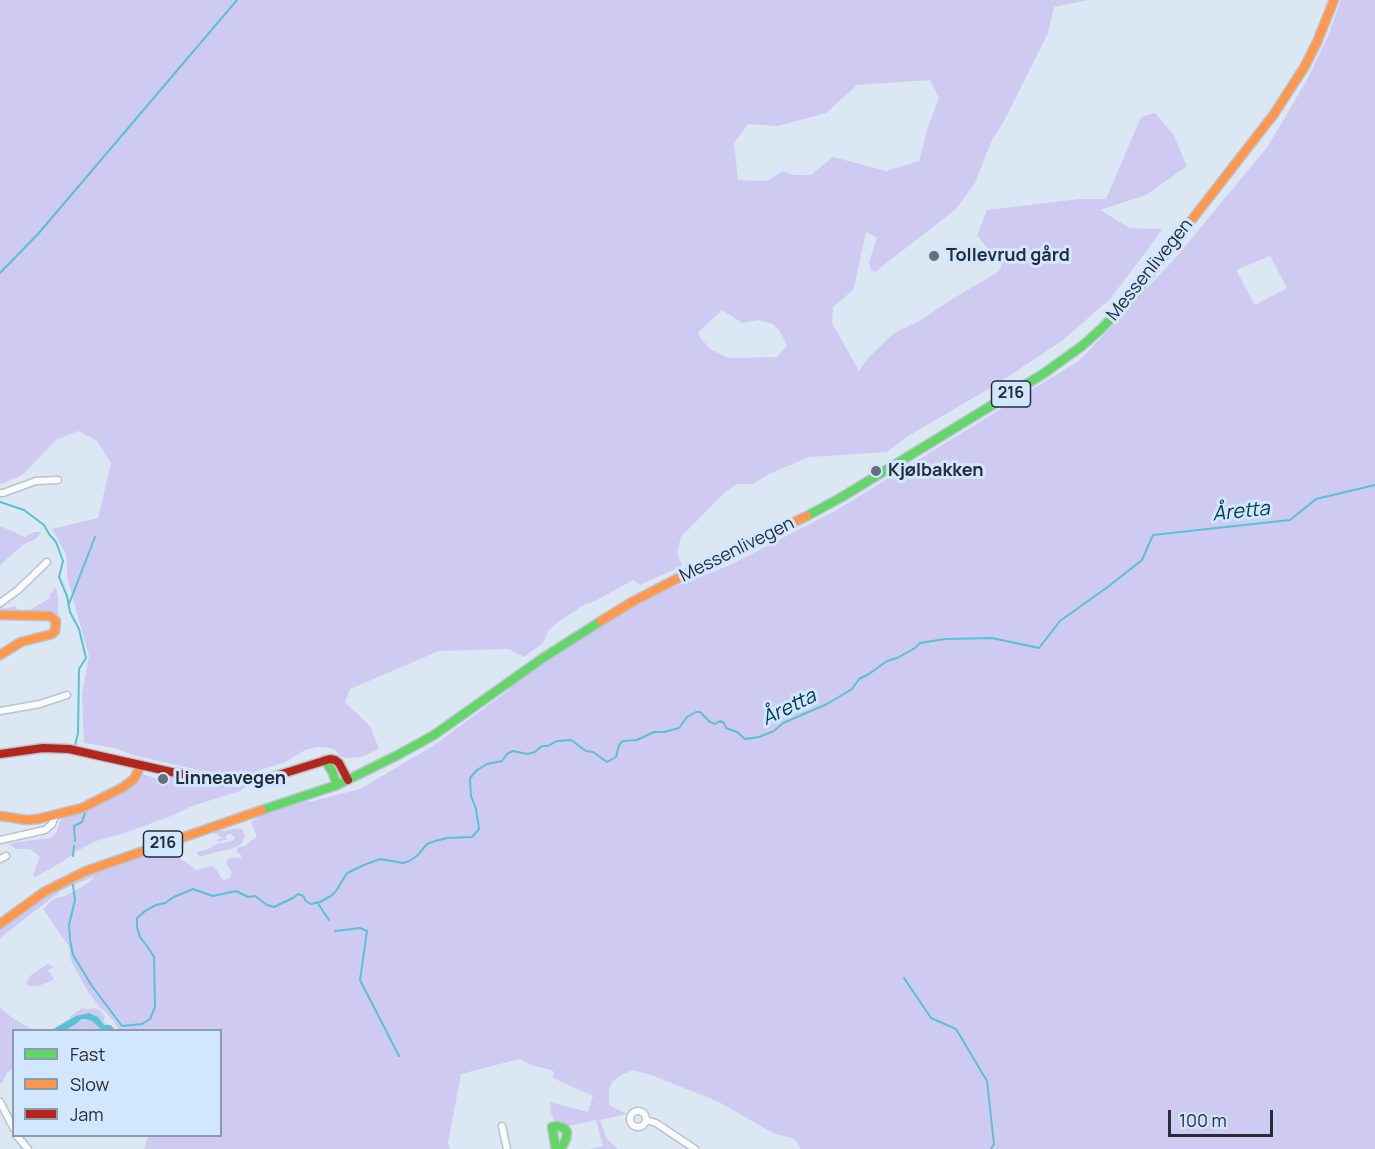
<!DOCTYPE html>
<html>
<head>
<meta charset="utf-8">
<style>
	body { margin:0 }
	#map { position:relative; width:1375px; height:1149px; overflow:hidden; background:#dce7f4; font-family:Manrope,sans-serif }
	canvas { display:block }
	.legend { position:absolute; left:12px; top:1029px; width:210px; height:108px; box-sizing:border-box; background:#d1e6ff; border:2px solid #8c9caf; margin:0; padding:8px 10px; list-style:none; font-size:18px; color:#252d37 }
	.legend li { display:flex; align-items:center; gap:12px; height:30px }
	.legend b { width:30px; border:2px solid #8c9caf }
	.scale { position:absolute; left:1168px; top:1110px; width:105px; height:27px; box-sizing:border-box; border:3px solid #252d37; border-top:0; padding-left:8px; font-size:18px; line-height:21px; white-space:nowrap; color:#252d37; -webkit-text-stroke:4px #d1e6ff; paint-order:stroke }
</style>
</head>
<body>
<div id="map">
<canvas width="1375" height="1149"></canvas>
<ul class="legend">
<li><b style="height:8px;background:#63d668"></b>Fast</li>
<li><b style="height:8px;background:#ff974d"></b>Slow</li>
<li><b style="height:8px;background:#b3261e"></b>Jam</li>
</ul>
<div class="scale">100 m</div>
</div>
<script>
const ctx = document.querySelector('canvas').getContext('2d');
ctx.lineJoin = 'round';
function paint(path, color) { ctx.fillStyle = color; ctx.fill(path, 'evenodd'); }
const poly = rows => new Path2D(rows.map(r => 'M' + r).join(''));
function stroke(path, color, width, dash) { ctx.strokeStyle = color; ctx.lineWidth = width; ctx.lineCap = dash ? 'butt' : 'round'; ctx.setLineDash(dash || []); ctx.stroke(path); }
function label(font, color, halo, rows, align = 'center') {
  ctx.font = font + ' Manrope,sans-serif'; ctx.lineWidth = 6; ctx.setLineDash([]); ctx.textBaseline = 'middle'; ctx.strokeStyle = halo; ctx.fillStyle = color; for (const [text, x, y, turn = 0] of rows) {
    ctx.save(); ctx.translate(x, y); ctx.rotate((+turn || 0) * Math.PI / 180); ctx.textAlign = isNaN(turn) ? turn : align; if (halo) ctx.strokeText(text, 0, 0); ctx.fillText(text, 0, 0); ctx.restore();
  }
}
const green = poly([
	[0,0,1088,0,1054,7,1048,33,1004,121,991,142,975,183,956,209,875,272,871,270,869,262,877,238,866,232,855,283,853,290,833,307,832,323,859,371,868,358,894,333,921,320,954,298,998,272,1002,265,977,236,987,210,1080,199,1106,199,1141,117,1155,113,1173,134,1187,166,1146,195,1100,210,1130,228,1162,229,1148,249,1110,299,1063,340,1000,382,905,438,887,452,809,457,769,474,753,484,737,484,725,492,681,537,677,552,682,566,640,585,633,580,597,600,582,606,558,622,548,631,543,643,524,657,509,649,439,651,350,689,345,702,370,726,379,749,361,757,346,758,337,756,340,755,334,749,326,747,317,747,305,750,283,763,259,770,261,774,239,776,211,773,133,755,115,748,84,743,82,694,89,656,68,581,66,554,52,529,98,518,111,463,96,440,78,431,56,440,22,475,1,484,0,483],
	[930,80,939,98,927,130,919,161,886,171,833,157,811,175,793,175,783,171,767,181,738,180,734,143,748,124,778,126,826,113,857,85],
	[722,310,742,323,758,320,773,324,780,331,787,346,777,357,729,358,712,350,701,339,698,333],
	[1341,0,1375,0,1375,1149,801,1149,795,1139,773,1133,717,1101,651,1075,633,1070,621,1075,612,1082,609,1089,609,1105,627,1114,600,1120,607,1139,618,1149,589,1149,603,1146,596,1120,569,1126,565,1124,555,1121,551,1113,550,1103,551,1101,554,1103,588,1112,593,1096,553,1078,554,1072,551,1070,531,1065,519,1059,461,1074,448,1143,450,1149,144,1149,148,1136,220,1136,220,1030,119,1030,113,1020,98,1005,87,990,72,963,70,957,70,950,68,945,43,909,53,899,65,896,83,886,89,882,95,876,62,890,0,938,0,928,36,901,70,882,96,872,172,846,176,846,175,855,190,865,195,870,213,866,216,869,223,880,229,879,232,873,226,863,229,858,241,858,241,855,237,852,237,848,246,846,248,843,257,837,251,822,265,813,306,801,309,802,360,789,433,746,510,689,511,685,595,627,650,596,730,565,835,511,1080,360,1178,255,1268,146,1308,78,1327,38],
	[1270,256,1287,288,1255,305,1236,270],
	[0,526,25,537,34,532,41,532,36,539,24,544,0,565],
	[56,587,58,597,58,615,49,612,28,613,0,611,1,605,4,609,16,606,17,611,28,611,50,598,50,595],
	[142,774,164,781,169,781,169,777,183,777,218,785,238,785,251,783,240,791,192,806,171,816,125,833,96,841,77,851,62,862,35,877,33,875,40,857,30,849,16,849,9,844,18,842,50,838,56,833,60,821,64,817],
	[236,828,242,829,245,837,243,838,243,841,240,845,230,849,217,852,199,857,197,852,208,849,217,844,232,841,235,838,231,834,228,834,225,837,228,839,217,842,217,840,223,837,219,837,217,834,214,834,213,832,208,832,216,830,224,831],
	[48,964,54,967,48,970,54,980,38,986,28,986,26,982,32,974],
	[0,1008,14,1019,33,1030,14,1030,13,1068,7,1073,2,1083,0,1084],
	[82,1008,88,1009,95,1008,99,1010,105,1016,104,1019,105,1023,114,1027,116,1030,51,1030,69,1019,71,1016]
]);
const water = poly([
	[89,1013,98,1017,104,1025,111,1025,114,1030,102,1030,92,1021,85,1019,81,1019,76,1024,65,1030,53,1030,57,1027,76,1016]
]);
const stream = poly([
	[0,273,38,234,237,0],
	[0,502,24,510,44,525,49,534,56,542,63,561,59,577,67,596,70,612,79,629,86,658,79,669,78,733,75,746],
	[69,604,95,537],
	[75,841,74,826,82,822,85,813],
	[73,856,74,846],
	[73,885,75,900,69,925,70,940,73,955,92,986,122,1026,142,1024,150,1019,155,1007,154,957,147,946,140,937,137,927,137,918,145,911,156,905,165,903,174,897,193,889,213,896,236,891,248,897,255,896,267,905,274,907,293,898,298,894,303,896,306,901,311,904,320,902,331,896,336,891,347,873,364,865,380,859,403,863,409,861,417,856,427,844,435,841,447,838,472,837,479,829,476,809,471,796,470,778,477,770,487,764,502,761,507,754,513,751,527,754,535,752,542,746,548,746,557,741,571,740,586,751,593,752,607,762,616,757,619,745,623,741,637,740,654,732,664,732,679,728,687,717,696,712,700,712,710,722,715,724,720,721,724,723,726,728,737,732,745,739,759,737,774,731,783,723,827,704,852,689,859,679,869,674,887,661,897,658,915,648,920,643,945,639,992,638,1039,648,1060,621,1109,586,1142,560,1153,535,1290,520,1316,499,1375,485],
	[317,902,329,920],
	[335,931,360,928,367,931,360,980,399,1056],
	[904,978,931,1018,956,1029,987,1081,994,1144,991,1149]
]);
const street = poly([
	[0,493,3,493,36,481,58,480],
	[0,603,18,590,47,562],
	[0,711,40,704,67,695],
	[0,840,45,830,52,824,55,816],
	[0,859,6,856],
	[0,1102,14,1129],
	'630 1119a8 8 0 1 1 16 0a8 8 0 1 1-16 0Z',
	[646,1120,656,1123,695,1149],
	[502,1126,507,1149],
	[17,1136,28,1149]
]);
const fast = poly([
	[807,516,842,497,1043,374,1082,346,1101,329,1134,295,1177,239],
	[325,760,332,771,337,785],
	[262,810,337,785,396,756,434,735,543,658,601,621],
	[556,1149,552,1127,557,1126,564,1128,567,1132,566,1139,561,1149]
]);
const slow = poly([
	[1177,239,1274,114,1305,66,1317,42,1334,0],
	[0,615,50,616,56,621,55,631,52,634,21,642,0,655],
	[601,621,632,602,694,570,807,516],
	[0,816,27,820,38,819,82,808,122,788,134,779,141,765],
	[0,924,44,892,86,871,262,810]
]);
const jam = poly([
	[0,754,43,748,69,749,176,773,221,781,269,778,330,759,335,760,339,763,348,780]
]);
const markers = [
	[934,256,6,"#656e79"],
	[876,471,6,"#656e79"],
	[163,779,6,"#656e79"]
];
const shields = [
	[1011,394,39],
	[163,844,39]
];
const shieldNames = [
	["216",1011,394],
	["216",163,844]
];
const poiNames = [
	["Tollevrud gård",946,256],
	["Kjølbakken",888,471],
	["Linneavegen",175,779]
];
const streetNames = [
	["Messenlivegen",1150,270,-51],
	["Messenlivegen",737,550,-26]
];
const waterNames = [
	["Åretta",1241,512,-6],
	["Åretta",789,708,-26]
];
paint(green, '#cecaf2');
paint(water, '#57c2d3');
stroke(stream, '#57c2d3', 2);
stroke(street, '#bac3cd', 9);
stroke(fast, '#bac3cd', 11);
stroke(slow, '#bac3cd', 11);
stroke(jam, '#bac3cd', 11);
stroke(street, '#fafbfd', 6);
stroke(fast, '#63d668', 8);
stroke(slow, '#ff974d', 8);
stroke(jam, '#b3261e', 8);
for (const [x, y, r, color] of markers) { const dot = new Path2D(); dot.arc(x, y, r, 0, 2 * Math.PI); ctx.fillStyle = color; ctx.fill(dot); stroke(dot, '#d1e6ff', 2); }
for (const [x, y, w] of shields) { const box = new Path2D(); box.roundRect(x - w / 2, y - 13, w, 26, 4.5); ctx.fillStyle = '#d1e6ff'; ctx.fill(box); stroke(box, '#252d37', 1.5); }
label('bold 16px', '#252d37', null, shieldNames);
label('bold 18px', '#252d37', '#d1e6ff', poiNames, 'left');
label('18px', '#252d37', '#d1e6ff', streetNames);
label('italic 20px', '#014049', '#d1e6ff', waterNames);
</script>
</body>
</html>
